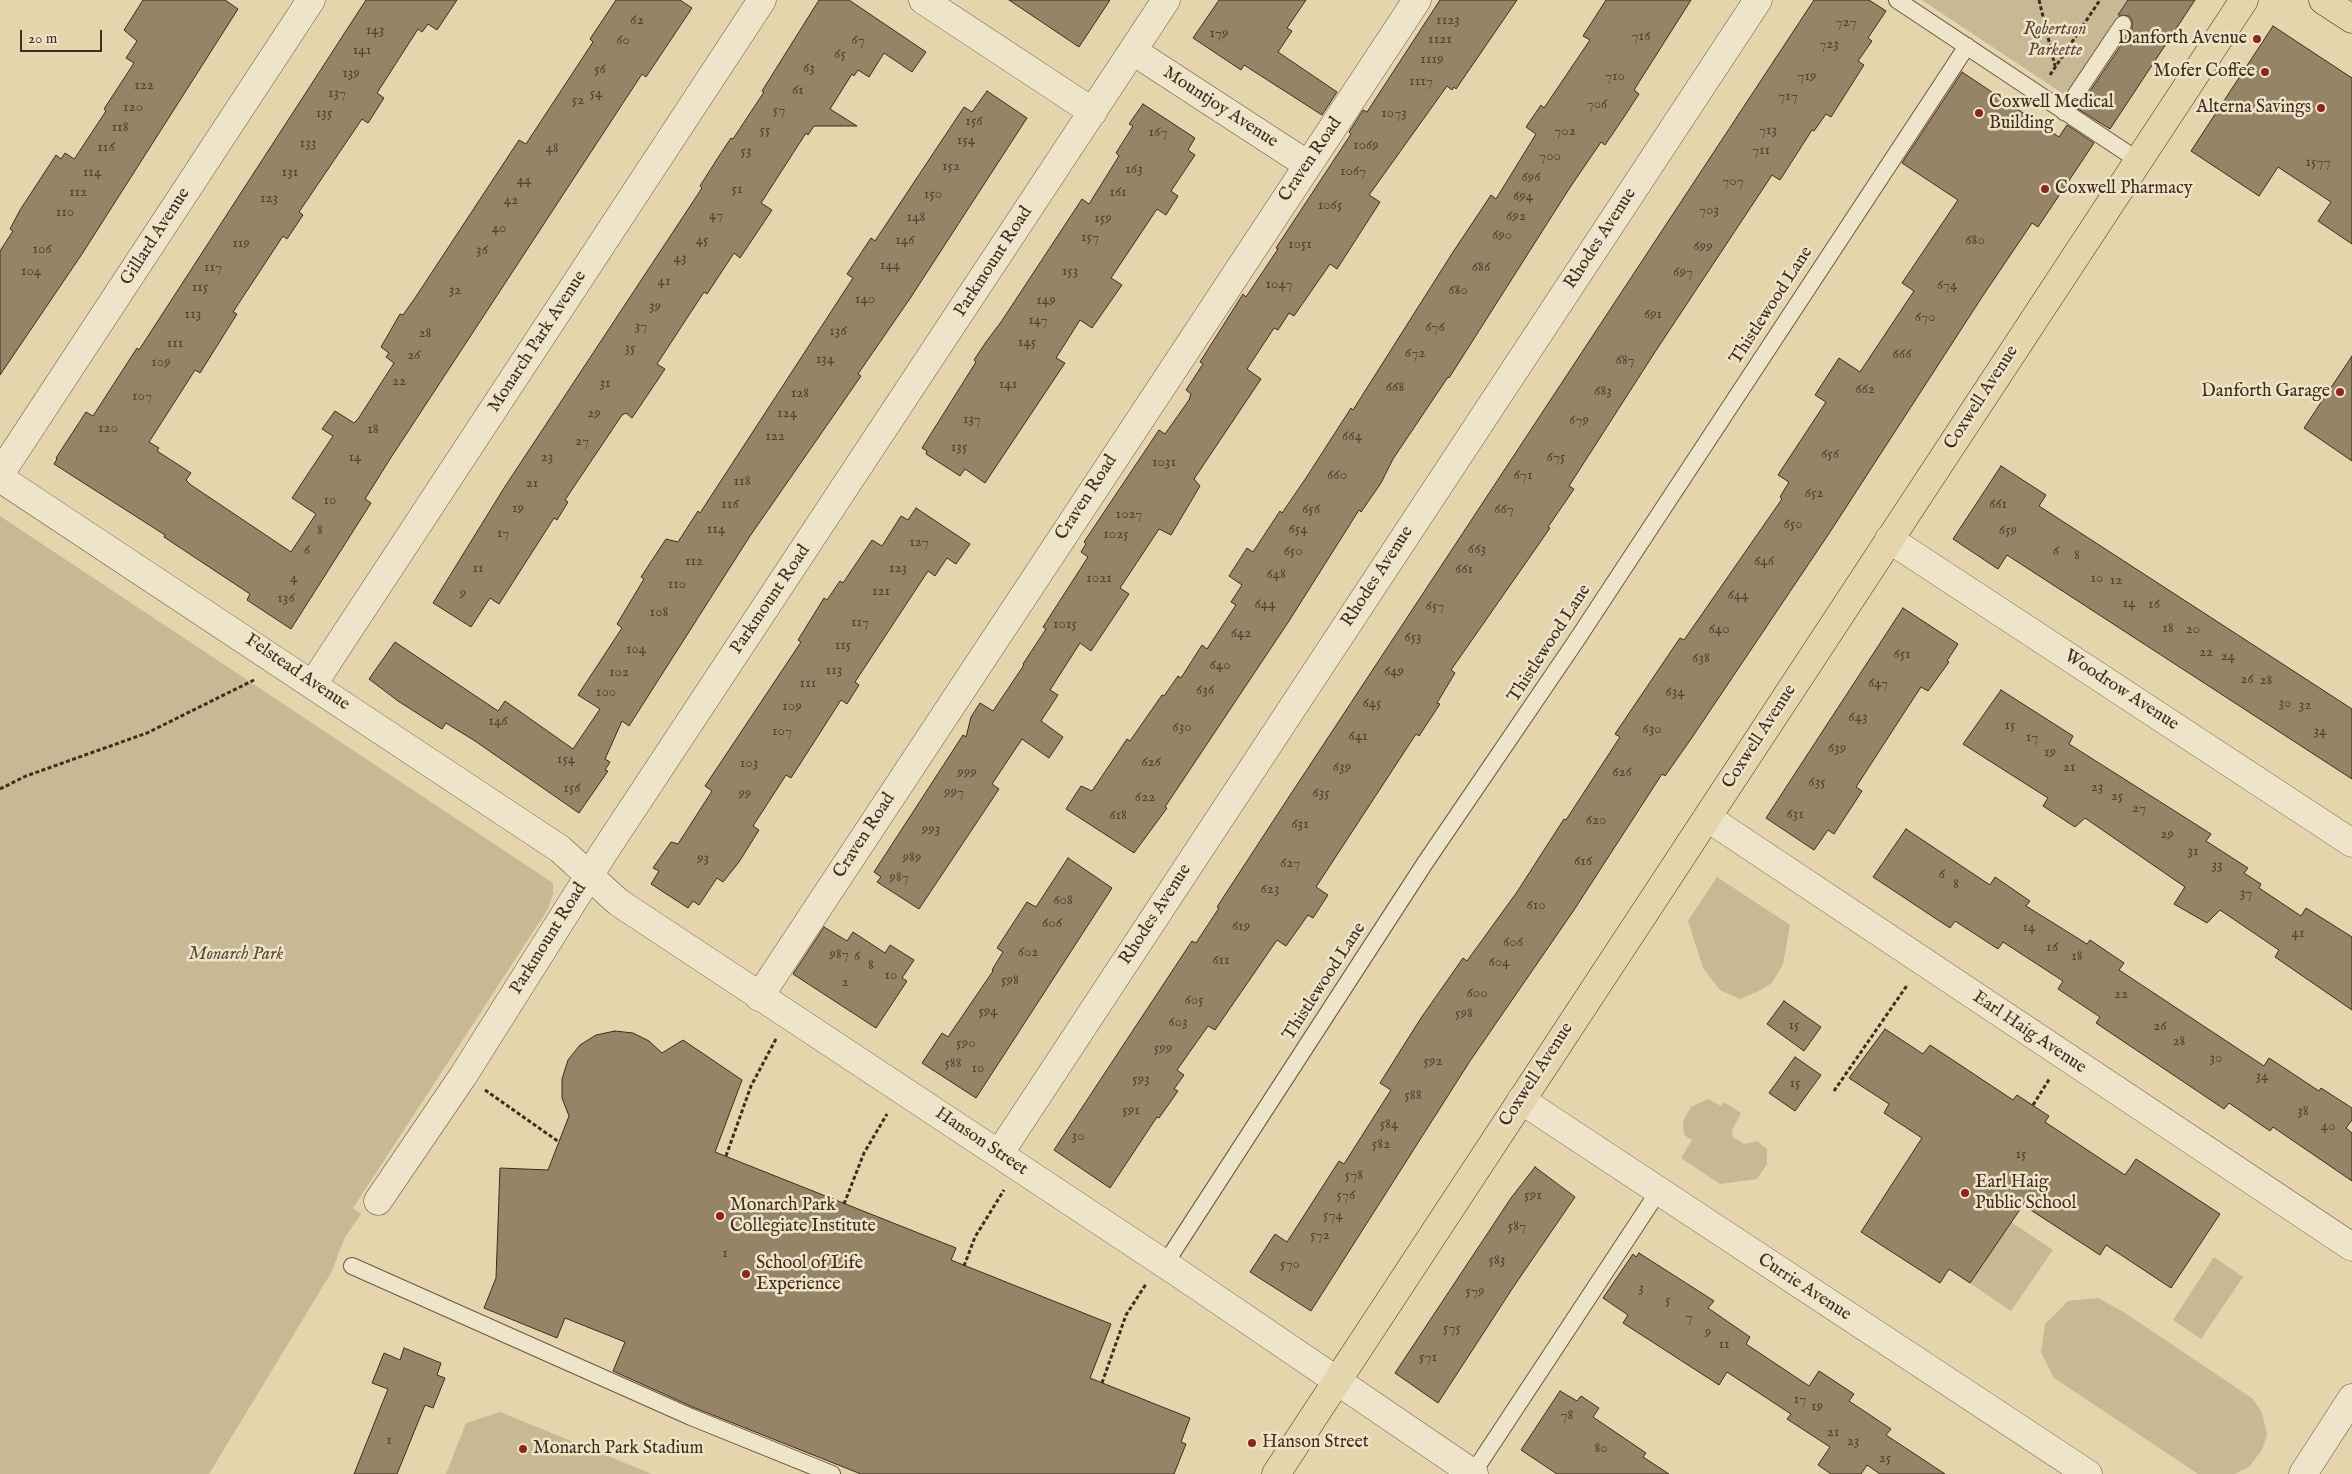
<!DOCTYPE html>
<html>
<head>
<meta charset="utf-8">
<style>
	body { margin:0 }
	#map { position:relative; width:2352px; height:1474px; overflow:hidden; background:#e4d5ac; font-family:"IM FELL English",serif }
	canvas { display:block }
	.scale { position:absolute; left:20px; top:30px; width:82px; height:22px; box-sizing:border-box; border:2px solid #412c1d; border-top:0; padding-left:6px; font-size:15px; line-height:18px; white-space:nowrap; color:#412c1d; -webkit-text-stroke:4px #ede4c9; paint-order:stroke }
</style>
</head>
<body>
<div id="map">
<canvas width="2352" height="1474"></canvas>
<div class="scale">20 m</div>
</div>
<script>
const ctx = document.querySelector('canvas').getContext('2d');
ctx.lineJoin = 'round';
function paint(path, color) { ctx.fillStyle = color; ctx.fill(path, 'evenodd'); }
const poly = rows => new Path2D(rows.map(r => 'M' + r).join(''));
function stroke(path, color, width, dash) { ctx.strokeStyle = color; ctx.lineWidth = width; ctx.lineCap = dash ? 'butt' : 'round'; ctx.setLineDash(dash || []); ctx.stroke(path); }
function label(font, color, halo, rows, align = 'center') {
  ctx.font = font + ' "IM FELL English",serif'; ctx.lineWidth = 5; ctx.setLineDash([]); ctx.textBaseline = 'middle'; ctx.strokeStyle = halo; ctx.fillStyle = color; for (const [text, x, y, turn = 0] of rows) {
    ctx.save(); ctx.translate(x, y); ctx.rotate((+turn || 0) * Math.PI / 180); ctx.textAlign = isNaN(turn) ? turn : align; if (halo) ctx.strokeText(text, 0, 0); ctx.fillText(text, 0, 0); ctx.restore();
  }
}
const green = poly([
	[1922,0,2128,0,2065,95],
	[0,516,553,883,553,894,548,909,353,1208,361,1214,345,1237,331,1273,209,1474,0,1474],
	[1717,877,1790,925,1783,964,1772,983,1759,991,1740,999,1720,990,1703,968,1688,921],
	[1708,1099,1721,1106,1724,1102,1741,1113,1732,1130,1733,1137,1744,1144,1757,1141,1767,1149,1767,1164,1757,1179,1720,1184,1681,1158,1692,1140,1684,1135,1683,1121,1691,1107],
	[2011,1222,2053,1250,2011,1311,1970,1283],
	[2214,1257,2243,1277,2201,1339,2173,1320],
	[2098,1298,2122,1311,2253,1399,2262,1413,2267,1435,2262,1450,2249,1467,2234,1474,2198,1474,2054,1378,2041,1352,2045,1324,2068,1301],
	[500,1412,652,1474,446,1474,466,1423]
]);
const building = poly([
	[143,0,225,0,238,9,82,254,0,375,0,251,13,231,10,229,20,210,56,155,61,159,65,153,74,159,75,158,106,111,104,109,134,63,126,58,137,41,124,30,143,0],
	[366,0,457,0,437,30,428,24,422,32,418,29,377,93,384,98,368,123,362,119,299,212,303,215,287,239,283,236,233,312,237,314,200,373,195,370,149,442,159,448,157,451,191,473,186,480,191,485,291,552,316,514,292,498,333,436,322,429,335,411,354,423,358,419,394,363,386,357,389,353,381,347,400,314,403,315,415,298,519,140,526,144,593,42,590,39,616,0,680,0,692,8,646,77,642,74,390,459,365,499,371,503,291,629,247,600,250,594,164,537,165,535,54,464,57,459,56,458,86,412,93,416,137,348,139,350,366,0],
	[819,0,849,0,926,52,912,72,884,53,869,77,858,70,854,76,852,74,830,109,857,126,814,126,808,135,806,133,761,203,772,210,740,258,734,253,707,294,704,292,657,364,665,369,632,418,626,413,622,415,565,500,568,502,557,520,554,518,499,604,490,598,471,627,433,603,504,488,702,188,700,186,719,156,731,138,733,139,764,92,762,91,819,0],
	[1009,0,1110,0,1079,47,1009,0],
	[1219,0,1306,0,1287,28,1292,31,1278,52,1337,92,1322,115,1244,65,1241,70,1193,38,1219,0],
	[1440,0,1517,0,1456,89,1454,87,1452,90,1447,86,1369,195,1380,202,1337,269,1330,264,1294,316,1289,313,1278,330,1274,328,1247,369,1261,379,1194,479,1200,486,1171,535,1159,529,1120,588,1129,594,1091,651,1080,643,1050,690,1058,695,1041,721,1063,737,1049,758,1022,739,992,784,999,789,919,909,877,882,881,877,874,872,963,735,966,737,971,717,980,703,993,711,1024,665,1023,664,1046,629,1043,627,1088,557,1081,552,1086,544,1084,542,1159,430,1165,434,1189,400,1191,394,1186,390,1203,364,1200,362,1243,294,1246,297,1278,249,1276,248,1351,134,1349,132,1363,110,1367,112,1440,0],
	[1606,0,1691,0,1634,90,1639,94,1622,120,1605,145,1601,142,1569,189,1449,378,1448,377,1393,459,1381,483,1361,512,1359,510,1289,621,1165,807,1167,808,1134,853,1066,809,1081,786,1092,791,1127,739,1130,741,1162,695,1164,696,1178,676,1181,678,1202,645,1207,649,1236,605,1231,602,1242,585,1229,576,1247,548,1253,552,1280,511,1282,513,1306,478,1351,408,1353,410,1453,252,1491,195,1496,199,1536,134,1526,127,1541,105,1544,108,1590,40,1583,36,1606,0],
	[1814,0,1869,0,1886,11,1868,38,1872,41,1858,61,1864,65,1831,117,1826,114,1814,131,1812,130,1780,180,1772,175,1655,352,1569,486,1574,489,1548,527,1550,528,1451,670,1455,673,1437,703,1440,704,1419,736,1416,734,1316,887,1328,895,1313,918,1308,915,1286,946,1277,940,1215,1030,1208,1026,1177,1070,1184,1075,1174,1089,1178,1091,1159,1118,1157,1117,1110,1188,1054,1150,1192,941,1196,943,1219,908,1217,907,1281,809,1814,0],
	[2128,0,2195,0,2110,129,2078,109,2132,29,2132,20,2129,16,2118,15,2128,0],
	[2273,26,2352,78,2352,244,2318,221,2331,202,2278,167,2259,196,2191,151,2273,26],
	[1962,72,2059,137,2067,125,2094,143,2038,227,2032,223,1984,294,1830,532,1691,739,1665,776,1662,774,1574,910,1470,1061,1311,1311,1250,1272,1275,1234,1287,1242,1339,1161,1344,1164,1391,1090,1380,1083,1421,1018,1463,958,1467,961,1517,892,1564,819,1566,820,1620,737,1615,734,1661,666,1680,638,1684,640,1782,499,1780,497,1789,482,1778,475,1826,402,1815,395,1839,358,1860,372,1914,291,1902,283,1958,200,1902,163,1962,72],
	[987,91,1027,118,911,297,858,374,861,376,750,536,629,726,622,721,605,759,610,762,605,770,608,771,579,813,475,741,446,723,442,729,398,701,369,679,395,642,498,711,505,701,573,749,600,709,578,695,622,628,617,624,644,579,641,577,666,539,678,542,698,511,700,513,853,278,847,274,871,238,875,241,964,107,972,112,987,91],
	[1143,104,1195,138,1188,150,1195,155,1171,191,1178,196,1166,215,1157,209,1111,278,1122,285,1092,328,1080,320,1056,358,1065,363,985,483,965,469,960,476,926,454,927,451,922,448,976,362,974,360,986,342,1001,322,1082,199,1089,204,1119,156,1116,153,1133,126,1129,124,1143,104],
	[2352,356,2352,461,2304,428,2352,356],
	[2001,466,2046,495,2039,506,2352,709,2352,779,2007,555,1998,569,1953,539,2001,466],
	[916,508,970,544,956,564,947,558,935,576,928,571,855,682,859,685,847,704,841,700,791,778,786,775,753,826,759,830,739,862,723,882,717,878,699,905,693,901,688,908,651,884,659,871,653,868,671,842,678,844,712,791,705,786,801,642,798,640,824,598,827,600,840,581,843,583,872,540,882,546,901,516,908,520,916,508],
	[1903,608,1958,644,1947,661,1949,662,1928,691,1921,687,1902,716,1856,787,1862,791,1834,834,1828,830,1814,850,1766,818,1903,608],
	[2001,690,2073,736,2069,744,2211,834,2206,841,2248,868,2244,873,2261,884,2259,888,2301,916,2306,908,2352,937,2352,1010,2275,957,2279,950,2220,910,2207,923,2174,904,2185,887,2085,818,2075,827,2043,806,2048,798,1963,744,2001,690],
	[1906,829,1990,885,1995,877,2030,901,2026,906,2087,944,2090,940,2124,963,2119,970,2264,1066,2269,1058,2319,1091,2321,1088,2352,1108,2352,1120,2346,1128,2352,1133,2352,1181,2273,1127,2270,1131,2229,1103,2224,1109,2096,1023,2100,1017,2058,989,2063,981,2003,942,1998,949,1955,921,1950,928,1873,877,1906,829],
	[1068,858,1112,888,976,1098,922,1063,942,1033,948,1037,993,971,992,970,1003,952,997,948,1027,902,1036,907,1068,858],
	[824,927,847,941,853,932,885,953,890,945,914,960,902,978,907,981,876,1028,793,974,824,927],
	[1784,1001,1821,1027,1804,1051,1767,1024,1784,1001],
	[1885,1029,1923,1054,1930,1045,2013,1100,2017,1095,2049,1116,2045,1122,2125,1175,2136,1159,2220,1214,2171,1288,2106,1245,2100,1255,2023,1205,1970,1283,1949,1269,1940,1283,1861,1232,1922,1138,1884,1113,1889,1104,1849,1078,1885,1029],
	[615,1031,633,1033,649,1041,662,1053,683,1040,742,1080,715,1152,956,1248,951,1260,1111,1324,1090,1378,1190,1418,1181,1442,1186,1444,1174,1474,861,1474,695,1408,613,1371,625,1342,565,1318,557,1338,484,1308,496,1278,500,1168,548,1170,569,1116,562,1098,562,1079,568,1060,580,1045,596,1035,615,1031],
	[1795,1057,1821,1075,1795,1111,1769,1093,1795,1057],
	[1535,1167,1575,1197,1514,1286,1438,1403,1395,1373,1511,1198,1535,1167],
	[1639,1253,1714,1301,1708,1308,1750,1337,1746,1344,1809,1386,1819,1371,1854,1394,1849,1401,1891,1429,1886,1435,1945,1474,1880,1474,1867,1465,1861,1474,1831,1474,1818,1465,1830,1447,1787,1419,1791,1414,1727,1372,1719,1385,1623,1323,1628,1315,1603,1298,1633,1254,1636,1257,1639,1253],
	[404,1348,441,1363,437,1375,445,1378,433,1408,425,1405,397,1474,354,1474,388,1389,372,1383,384,1353,400,1360,404,1348],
	[1560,1391,1577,1401,1581,1396,1599,1408,1593,1417,1646,1453,1643,1457,1669,1474,1557,1474,1521,1450,1560,1391]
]);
const path = poly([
	[2039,0,2055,66],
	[2050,75,2100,0],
	[0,789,26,776,147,733,254,680],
	[485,1090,559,1142],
	[1834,1091,1908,984],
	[2033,1105,2050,1078],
	[726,1156,751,1086,776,1039],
	[844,1204,864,1153,887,1114],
	[964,1266,975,1237,1004,1190],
	[1102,1383,1126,1315,1146,1284]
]);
const lane = poly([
	[1897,0,2139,161],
	[2064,112,2123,24],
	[1165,1264,1425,863,1576,641,1967,46],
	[352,1266,691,1417,832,1474],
	[1473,1473,1658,1192]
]);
const street = poly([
	[923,0,1093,112],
	[1133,51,1308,165],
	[0,474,311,0],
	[0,478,560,849,618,902,1180,1274,1474,1474],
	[1889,539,2352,843],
	[313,684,762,0],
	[1708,818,2352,1247],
	[759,997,1417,0],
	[1521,1100,2088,1474],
	[999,1154,1758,0],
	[378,1201,463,1076,604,852,1166,0],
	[2303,1474,2352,1398]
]);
const primary = poly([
	[2323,0,2352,19],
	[1276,1474,2244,0]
]);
const markers = [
	[2257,39,5,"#8f2418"],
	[2265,72,5,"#8f2418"],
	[2321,108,5,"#8f2418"],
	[1979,113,5,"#8f2418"],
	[2045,189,5,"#8f2418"],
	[2340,392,5,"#8f2418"],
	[1965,1193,5,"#8f2418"],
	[720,1216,5,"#8f2418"],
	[746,1274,5,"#8f2418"],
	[1252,1443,5,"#8f2418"],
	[523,1449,5,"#8f2418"]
];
const numberNames = [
	["62",637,21],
	["1123",1448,21],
	["727",1846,23],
	["143",375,31],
	["179",1219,34],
	["716",1641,37],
	["1121",1440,40],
	["60",623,41],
	["67",858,41],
	["723",1829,45],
	["141",362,51],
	["65",840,55],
	["1119",1432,60],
	["63",809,69],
	["56",600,70],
	["139",351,74],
	["710",1615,77],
	["719",1807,77],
	["1117",1421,82],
	["122",144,86],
	["61",798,91],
	["137",337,94],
	["54",596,94],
	["717",1788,97],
	["52",578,101],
	["706",1597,105],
	["120",133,108],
	["57",779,111],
	["135",324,114],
	["1073",1394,114],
	["156",974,122],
	["118",120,128],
	["55",765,131],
	["713",1768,131],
	["702",1565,132],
	["167",1158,133],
	["154",966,141],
	["133",308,144],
	["1069",1366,146],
	["116",106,148],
	["48",552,149],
	["711",1761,151],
	["53",746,152],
	["700",1550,157],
	["1577",2318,163],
	["152",951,167],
	["163",1134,170],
	["1067",1353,172],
	["114",92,173],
	["131",290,173],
	["696",1531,178],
	["44",524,181],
	["707",1733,182],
	["51",737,190],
	["112",78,193],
	["161",1118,193],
	["150",933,195],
	["694",1523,197],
	["123",269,199],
	["42",511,201],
	["1065",1330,206],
	["703",1709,211],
	["110",65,213],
	["47",716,216],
	["692",1516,217],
	["148",916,218],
	["159",1103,219],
	["40",499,229],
	["690",1502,236],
	["157",1090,238],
	["45",702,241],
	["146",905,241],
	["680",1975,241],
	["119",241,244],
	["1051",1300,245],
	["699",1703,247],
	["106",42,250],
	["36",482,251],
	["43",680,259],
	["144",890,266],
	["117",213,268],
	["686",1481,268],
	["104",31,272],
	["153",1070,272],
	["697",1683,273],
	["41",664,282],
	["1047",1279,285],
	["674",1947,286],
	["115",200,288],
	["32",455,291],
	["680",1458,291],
	["140",865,300],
	["149",1046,301],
	["39",655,307],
	["113",193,315],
	["691",1653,315],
	["670",1925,318],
	["147",1038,321],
	["37",641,327],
	["676",1435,328],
	["136",838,332],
	["28",425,334],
	["145",1027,343],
	["111",175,344],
	["35",630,349],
	["672",1415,354],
	["666",1902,355],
	["26",414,356],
	["134",825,360],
	["687",1625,361],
	["109",161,363],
	["22",399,382],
	["31",605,384],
	["141",1008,385],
	["668",1395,388],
	["662",1865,390],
	["683",1603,392],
	["128",800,394],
	["107",142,397],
	["29",594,414],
	["124",787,414],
	["137",972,420],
	["679",1579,421],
	["120",108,429],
	["18",373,430],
	["122",775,437],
	["664",1352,437],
	["27",582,442],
	["135",959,448],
	["656",1830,455],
	["14",355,458],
	["23",547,458],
	["675",1556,458],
	["1031",1164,463],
	["660",1337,476],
	["671",1523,476],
	["118",742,482],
	["21",532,484],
	["652",1814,494],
	["10",330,501],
	["116",730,505],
	["661",1998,505],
	["19",518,509],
	["656",1311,510],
	["667",1504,510],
	["1027",1129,515],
	["650",1793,525],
	["114",716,530],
	["654",1298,530],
	["8",320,531],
	["659",2008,531],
	["17",503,534],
	["1025",1116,535],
	["127",919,543],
	["663",1477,550],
	["6",307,551],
	["650",1293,552],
	["6",2056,552],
	["8",2077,556],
	["112",694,562],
	["646",1764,562],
	["11",478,569],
	["123",898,569],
	["661",1464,570],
	["648",1276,575],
	["4",294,579],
	["1021",1099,579],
	["10",2097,579],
	["12",2116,581],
	["110",677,585],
	["121",881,592],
	["9",463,594],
	["644",1738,596],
	["136",286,599],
	["14",2129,604],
	["644",1265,605],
	["16",2154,605],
	["657",1435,607],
	["108",659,613],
	["117",860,623],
	["1015",1065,625],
	["18",2168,629],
	["640",1719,630],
	["20",2193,630],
	["642",1241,634],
	["653",1413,638],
	["115",843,646],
	["104",636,650],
	["22",2206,653],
	["651",1902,655],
	["24",2228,657],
	["638",1701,659],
	["640",1220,666],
	["113",834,671],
	["649",1394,672],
	["102",619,673],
	["26",2247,680],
	["28",2266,681],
	["111",808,684],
	["647",1878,684],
	["636",1205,691],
	["100",606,693],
	["634",1675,693],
	["645",1372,704],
	["30",2285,704],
	["32",2305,706],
	["109",792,707],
	["643",1858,718],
	["146",498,722],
	["15",2010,726],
	["630",1182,728],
	["630",1652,730],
	["107",782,732],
	["34",2320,732],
	["641",1358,737],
	["17",2032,738],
	["639",1837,749],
	["19",2050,753],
	["154",566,760],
	["626",1151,763],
	["103",749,764],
	["639",1342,768],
	["21",2069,768],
	["999",967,773],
	["626",1622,773],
	["635",1817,783],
	["23",2097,788],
	["156",572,789],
	["997",954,793],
	["99",745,794],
	["635",1321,794],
	["25",2117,797],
	["622",1145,798],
	["27",2139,809],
	["631",1795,815],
	["618",1118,816],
	["620",1596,821],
	["631",1300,825],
	["993",931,830],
	["29",2167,835],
	["31",2193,852],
	["989",912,858],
	["93",703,859],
	["616",1583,862],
	["627",1290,864],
	["33",2217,866],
	["6",1942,875],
	["987",899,878],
	["8",1956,885],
	["623",1270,890],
	["37",2246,894],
	["608",1063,901],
	["610",1536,906],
	["606",1052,924],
	["619",1241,927],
	["14",2029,928],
	["41",2298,934],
	["606",1513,943],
	["16",2052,948],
	["602",1028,953],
	["987",839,955],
	["6",857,957],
	["18",2077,957],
	["611",1221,961],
	["604",1499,963],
	["8",871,966],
	["10",891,976],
	["598",1010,981],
	["2",845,983],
	["600",1477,994],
	["22",2121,995],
	["605",1194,1001],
	["594",988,1012],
	["598",1464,1014],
	["603",1178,1023],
	["15",1794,1026],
	["26",2160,1027],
	["28",2179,1042],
	["590",966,1044],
	["599",1163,1049],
	["30",2216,1059],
	["592",1433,1062],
	["588",953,1064],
	["10",978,1069],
	["34",2262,1077],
	["593",1141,1080],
	["15",1795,1084],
	["588",1413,1096],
	["591",1131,1111],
	["38",2303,1112],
	["584",1389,1125],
	["40",2328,1127],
	["30",1078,1137],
	["582",1381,1145],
	["15",2021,1155],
	["578",1354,1176],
	["576",1346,1196],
	["591",1533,1196],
	["574",1333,1216],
	["587",1517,1227],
	["572",1320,1236],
	["1",725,1254],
	["583",1497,1261],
	["570",1290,1265],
	["3",1641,1289],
	["579",1475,1292],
	["5",1668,1301],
	["7",1689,1318],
	["575",1452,1329],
	["9",1708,1333],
	["11",1724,1345],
	["571",1428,1358],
	["17",1800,1400],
	["19",1817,1407],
	["78",1567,1416],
	["21",1833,1433],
	["1",389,1441],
	["23",1853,1442],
	["80",1601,1449],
	["25",1885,1459]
];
const parkNames = [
	["Robertson",2055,30],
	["Parkette",2055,51],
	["Monarch Park",236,955]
];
const poiNames = [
	["Danforth Avenue",2247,39,"right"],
	["Mofer Coffee",2255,72,"right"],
	["Coxwell Medical",1989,103],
	["Building",1989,124],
	["Alterna Savings",2311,108,"right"],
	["Coxwell Pharmacy",2055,189],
	["Danforth Garage",2330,392,"right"],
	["Earl Haig",1975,1183],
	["Public School",1975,1204],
	["Monarch Park",730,1206],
	["Collegiate Institute",730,1227],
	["School of Life",756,1264],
	["Experience",756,1285],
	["Hanson Street",1262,1443],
	["Monarch Park Stadium",533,1449]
];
const streetNames = [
	["Mountjoy Avenue",1220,108,33],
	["Craven Road",1311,160,-56],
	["Gillard Avenue",156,237,-57],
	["Rhodes Avenue",1601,239,-57],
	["Parkmount Road",994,262,-57],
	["Thistlewood Lane",1772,306,-57],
	["Monarch Park Avenue",538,342,-57],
	["Coxwell Avenue",1982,398,-57],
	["Craven Road",1087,498,-57],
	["Rhodes Avenue",1378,577,-57],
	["Parkmount Road",771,600,-56],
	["Thistlewood Lane",1550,644,-57],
	["Felstead Avenue",297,673,34],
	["Woodrow Avenue",2121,691,33],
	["Coxwell Avenue",1760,737,-57],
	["Craven Road",865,836,-57],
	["Rhodes Avenue",1156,915,-57],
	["Parkmount Road",549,939,-58],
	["Thistlewood Lane",1325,982,-57],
	["Earl Haig Avenue",2029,1033,34],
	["Coxwell Avenue",1537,1075,-57],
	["Hanson Street",981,1142,34],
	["Currie Avenue",1804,1288,33]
];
paint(green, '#c8b894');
paint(building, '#968467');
stroke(building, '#412c1d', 1);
stroke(lane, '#6a5641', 18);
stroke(street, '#6a5641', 29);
stroke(primary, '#412c1d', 29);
stroke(path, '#412c1d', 3, [4, 2.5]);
stroke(lane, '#ede4c9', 16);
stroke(street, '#ede4c9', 28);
stroke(primary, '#e4d5ac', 28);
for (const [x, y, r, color] of markers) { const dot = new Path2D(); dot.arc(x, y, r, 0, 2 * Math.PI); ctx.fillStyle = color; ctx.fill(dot); stroke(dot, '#ede4c9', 2); }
label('15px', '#564230', null, numberNames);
label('italic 18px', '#5c4835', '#ede4c9', parkNames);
label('18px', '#412c1d', '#ede4c9', poiNames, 'left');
label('18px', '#412c1d', '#ede4c9', streetNames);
</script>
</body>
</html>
